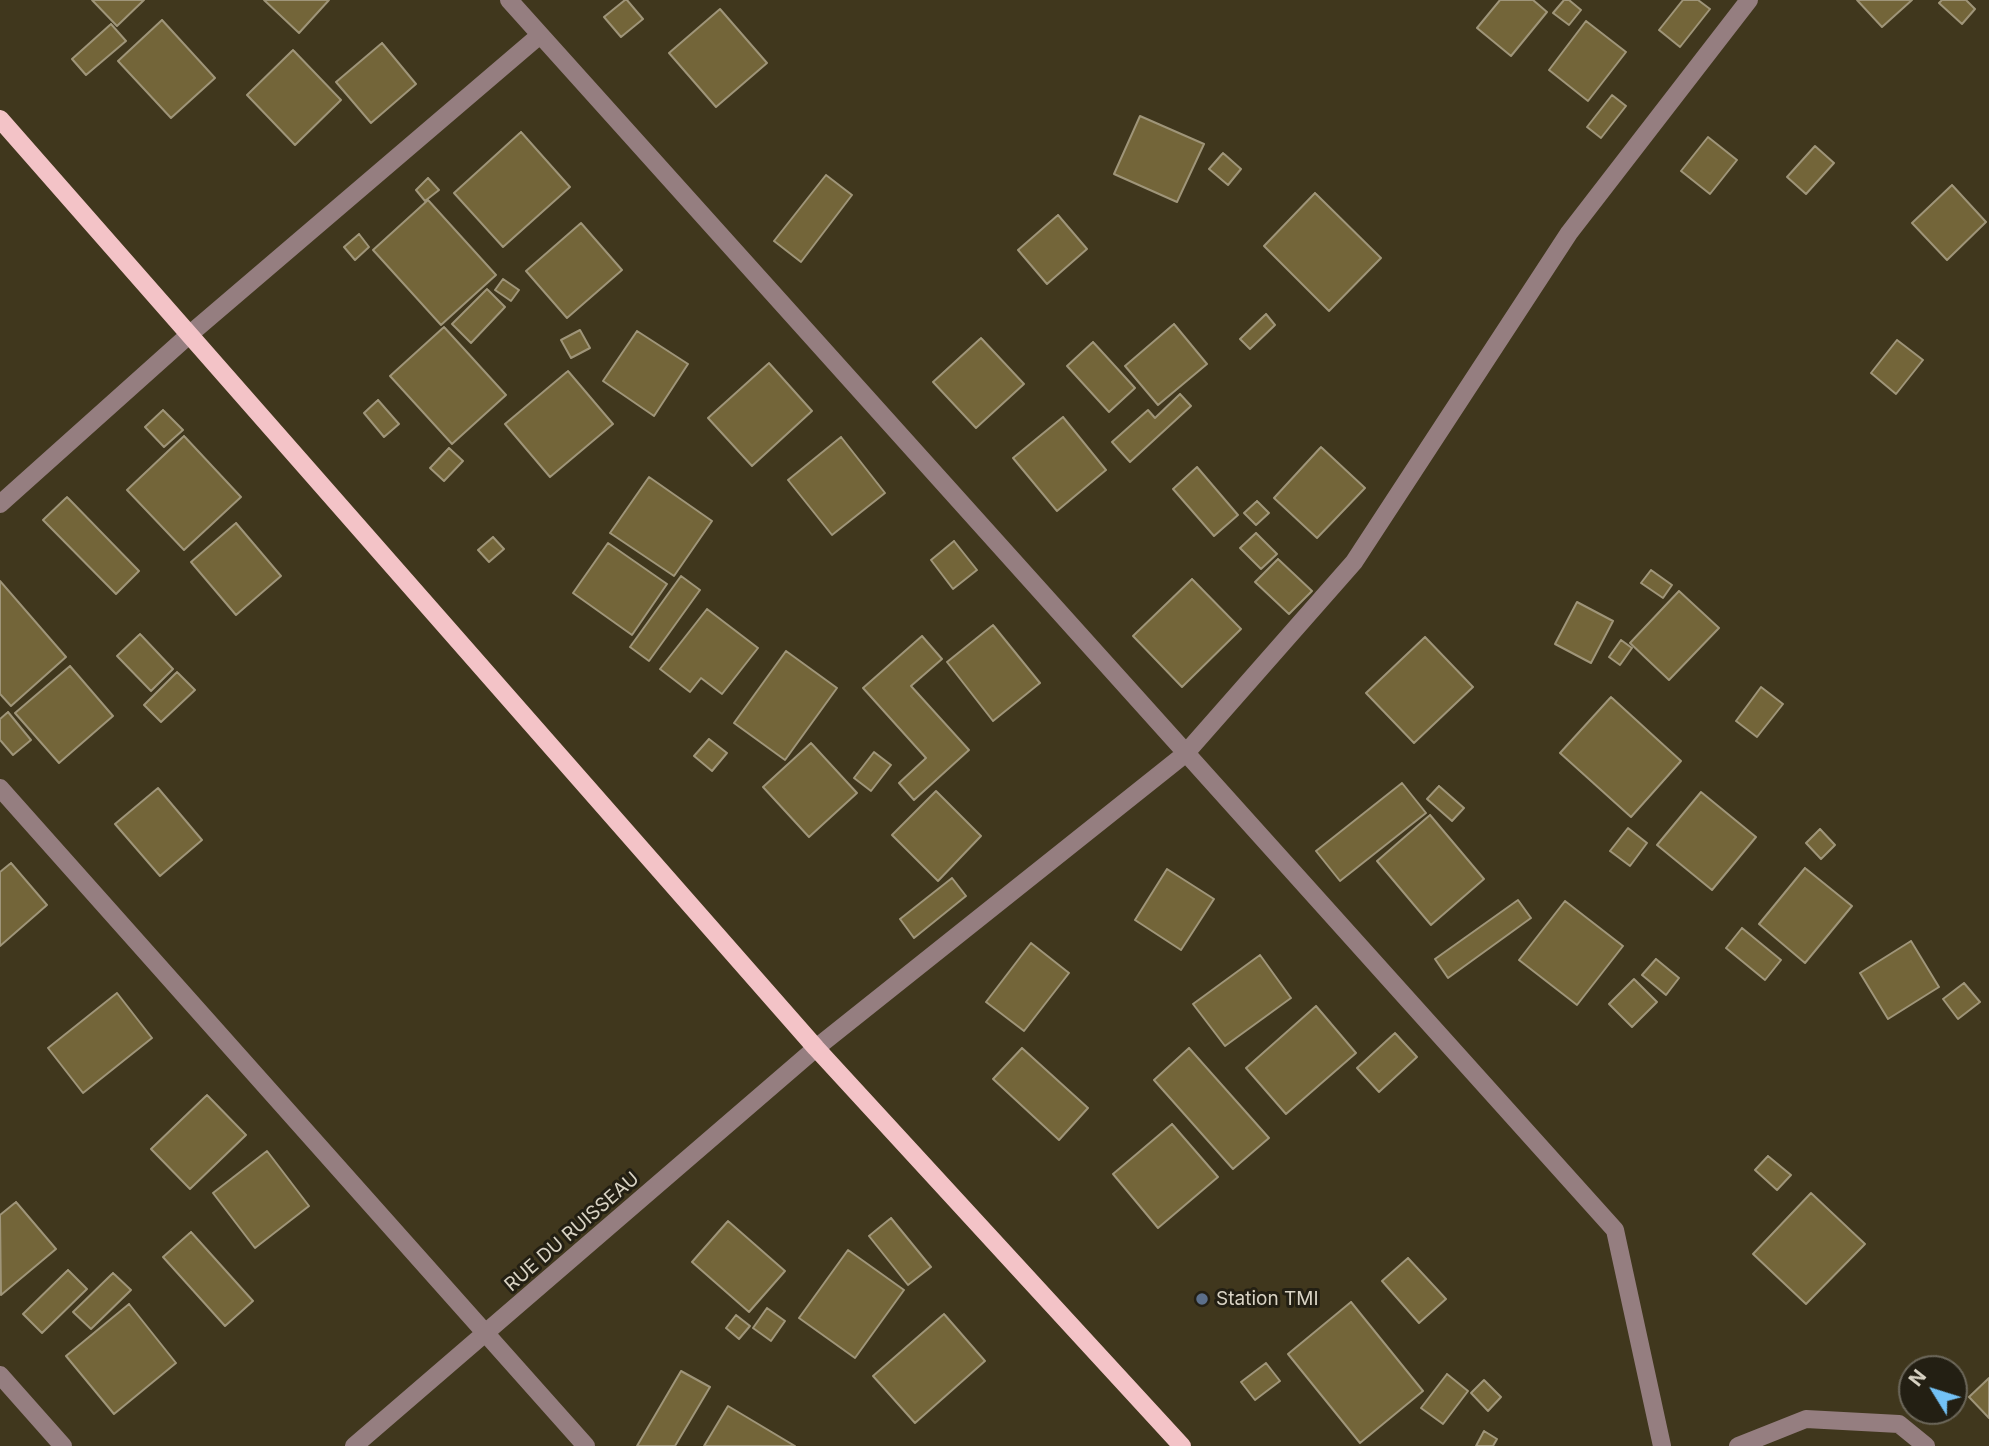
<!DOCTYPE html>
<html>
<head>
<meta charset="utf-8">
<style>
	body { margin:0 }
	#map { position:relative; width:1989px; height:1446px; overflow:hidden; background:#40371d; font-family:Inter,sans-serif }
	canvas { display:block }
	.north { position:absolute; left:1898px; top:1355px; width:70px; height:70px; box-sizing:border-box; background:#231f13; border:2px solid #6c675a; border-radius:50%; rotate:308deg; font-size:19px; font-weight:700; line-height:28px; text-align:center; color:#d9d3c4 }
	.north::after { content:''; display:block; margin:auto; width:24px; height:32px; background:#73c1f5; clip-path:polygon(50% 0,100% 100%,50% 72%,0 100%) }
</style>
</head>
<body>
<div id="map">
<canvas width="1989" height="1446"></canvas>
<div class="north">N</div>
</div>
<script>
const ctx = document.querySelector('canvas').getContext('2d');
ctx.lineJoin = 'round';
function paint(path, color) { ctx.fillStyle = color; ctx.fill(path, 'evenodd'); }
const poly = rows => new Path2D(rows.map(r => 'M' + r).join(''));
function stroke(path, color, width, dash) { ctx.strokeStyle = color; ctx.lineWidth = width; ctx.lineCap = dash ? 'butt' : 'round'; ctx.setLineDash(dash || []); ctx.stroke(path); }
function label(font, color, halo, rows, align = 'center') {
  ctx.font = font + ' Inter,sans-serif'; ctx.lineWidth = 6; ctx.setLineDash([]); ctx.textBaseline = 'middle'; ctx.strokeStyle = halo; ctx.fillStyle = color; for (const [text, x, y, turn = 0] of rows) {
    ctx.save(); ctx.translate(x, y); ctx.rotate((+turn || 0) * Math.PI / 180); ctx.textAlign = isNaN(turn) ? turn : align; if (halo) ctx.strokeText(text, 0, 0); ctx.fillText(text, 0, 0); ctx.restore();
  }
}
const building = poly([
	[92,0,144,0,117,26,92,0],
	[264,0,329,0,299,33,264,0],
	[625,0,627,0,643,19,621,37,604,17,625,0],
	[1500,0,1533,0,1547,12,1511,56,1477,28,1500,0],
	[1564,0,1569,0,1581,10,1569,25,1553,13,1564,0],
	[1683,0,1698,0,1710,9,1680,47,1659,30,1683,0],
	[1857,0,1912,0,1882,27,1857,0],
	[1942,0,1966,0,1975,9,1962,24,1939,3,1942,0],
	[720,9,767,63,716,107,669,53,720,9],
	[162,20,215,78,171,118,118,61,162,20],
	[1586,21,1626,52,1588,101,1549,70,1586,21],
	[111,24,126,41,86,75,72,59,111,24],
	[382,43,416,84,371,123,336,82,382,43],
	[293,50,341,100,295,145,247,95,293,50],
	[1612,95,1626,106,1601,138,1587,127,1612,95],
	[1140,116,1204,144,1177,202,1114,174,1140,116],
	[521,132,570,187,503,247,454,193,521,132],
	[1708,137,1737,160,1710,194,1681,171,1708,137],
	[1815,146,1834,163,1806,194,1787,177,1815,146],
	[1223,153,1241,169,1228,185,1209,169,1223,153],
	[826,175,852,195,801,262,774,241,826,175],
	[428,178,439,190,425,201,416,190,428,178],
	[1952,185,1986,222,1947,260,1912,223,1952,185],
	[1315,193,1381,258,1329,311,1264,246,1315,193],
	[428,200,496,275,441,325,373,250,428,200],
	[1058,215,1087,249,1047,284,1018,250,1058,215],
	[581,223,622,270,567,318,526,271,581,223],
	[359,234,369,247,355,260,344,247,359,234],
	[503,279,519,290,511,301,495,290,503,279],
	[487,289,505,307,471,343,452,324,487,289],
	[1266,314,1275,325,1250,349,1240,339,1266,314],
	[1174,324,1207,364,1158,405,1125,366,1174,324],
	[444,327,506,395,452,444,390,376,444,327],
	[580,330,590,348,571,358,561,340,580,330],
	[637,331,688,364,654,416,603,381,637,331],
	[981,338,1024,384,976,428,933,382,981,338],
	[1897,340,1923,360,1896,394,1871,373,1897,340],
	[1093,342,1135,388,1109,412,1067,366,1093,342],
	[769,363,812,411,752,466,708,418,769,363],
	[568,371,613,424,550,477,505,424,568,371],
	[1180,394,1191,406,1130,462,1112,442,1148,410,1155,418,1180,394],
	[378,400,399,424,384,437,364,413,378,400],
	[163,410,183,430,164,447,145,427,163,410],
	[1063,417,1106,470,1057,511,1013,458,1063,417],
	[184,436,241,497,184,550,127,490,184,436],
	[841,437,885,493,832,535,788,480,841,437],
	[1321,447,1365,488,1317,538,1274,498,1321,447],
	[449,448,463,461,444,481,430,468,449,448],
	[1197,467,1238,515,1214,536,1173,489,1197,467],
	[649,477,712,521,674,576,610,533,649,477],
	[67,497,139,571,116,594,43,520,67,497],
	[1257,501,1269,513,1256,525,1244,513,1257,501],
	[236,523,281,576,236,615,191,562,236,523],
	[1256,533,1277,554,1261,569,1240,548,1256,533],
	[493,537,504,549,489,562,478,550,493,537],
	[954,541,977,570,953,589,931,560,954,541],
	[608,543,667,584,632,635,573,593,608,543],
	[1278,559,1312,591,1289,614,1255,582,1278,559],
	[1651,570,1672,585,1663,598,1641,583,1651,570],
	[681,576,700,590,649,661,630,647,681,576],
	[1192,579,1241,629,1182,687,1133,636,1192,579],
	[0,581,66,657,11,706,0,694,0,581],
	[1679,591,1719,628,1669,680,1630,643,1679,591],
	[1577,602,1613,621,1591,663,1555,644,1577,602],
	[707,609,758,648,722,694,701,678,690,692,660,669,707,609],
	[993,625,1040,683,993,721,947,662,993,625],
	[140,634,173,669,151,691,117,656,140,634],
	[922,636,942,659,911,686,969,750,914,800,899,783,926,758,863,688,922,636],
	[1425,637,1473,687,1414,743,1366,693,1425,637],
	[1621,640,1632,648,1620,665,1609,657,1621,640],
	[786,651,837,688,785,760,734,723,786,651],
	[70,666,113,716,59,763,15,713,70,666],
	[177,672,195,690,161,722,144,705,177,672],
	[1761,687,1783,704,1757,737,1736,721,1761,687],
	[1611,697,1681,761,1631,817,1560,753,1611,697],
	[8,712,31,740,13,755,0,740,0,719,8,712],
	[709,739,727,753,712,771,694,756,709,739],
	[811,743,857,793,809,837,763,787,811,743],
	[874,752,891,765,871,791,854,778,874,752],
	[1402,783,1426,813,1340,881,1316,851,1402,783],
	[1439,786,1464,808,1452,821,1427,799,1439,786],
	[158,788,202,840,160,876,115,824,158,788],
	[936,791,981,836,938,881,892,835,936,791],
	[1701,792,1756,837,1712,890,1657,845,1701,792],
	[1430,815,1484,879,1431,925,1377,861,1430,815],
	[1628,828,1647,843,1630,866,1610,851,1628,828],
	[1820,829,1835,845,1821,859,1806,843,1820,829],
	[11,863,47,905,0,946,0,872,11,863],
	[1805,868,1852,906,1805,963,1759,924,1805,868],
	[1167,869,1214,899,1181,950,1135,920,1167,869],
	[952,878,966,896,914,938,900,919,952,878],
	[1518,900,1531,918,1448,978,1435,959,1518,900],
	[1565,901,1623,946,1577,1005,1519,960,1565,901],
	[1742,928,1781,960,1765,980,1726,948,1742,928],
	[1911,941,1939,987,1888,1019,1860,973,1911,941],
	[1031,943,1069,973,1024,1031,986,1002,1031,943],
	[1260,955,1291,998,1225,1046,1193,1004,1260,955],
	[1656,959,1679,978,1666,995,1642,975,1656,959],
	[1634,979,1657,1002,1632,1027,1609,1004,1634,979],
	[1964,983,1980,1002,1958,1019,1943,999,1964,983],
	[117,993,152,1038,83,1093,48,1048,117,993],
	[1316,1006,1356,1053,1286,1114,1246,1068,1316,1006],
	[1395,1033,1417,1057,1379,1092,1357,1068,1395,1033],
	[1022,1048,1088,1108,1059,1140,993,1079,1022,1048],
	[1189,1048,1269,1138,1233,1169,1154,1080,1189,1048],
	[207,1095,246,1135,190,1189,151,1149,207,1095],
	[1172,1124,1218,1177,1158,1228,1113,1174,1172,1124],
	[267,1151,309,1206,255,1248,213,1193,267,1151],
	[1768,1156,1791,1175,1777,1190,1755,1170,1768,1156],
	[1811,1193,1865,1244,1806,1304,1753,1254,1811,1193],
	[16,1202,56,1249,1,1295,0,1215,16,1202],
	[891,1218,931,1267,908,1285,869,1236,891,1218],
	[728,1221,785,1271,749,1312,692,1262,728,1221],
	[191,1232,253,1301,225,1326,163,1257,191,1232],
	[848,1250,904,1290,855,1358,799,1318,848,1250],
	[1408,1258,1446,1299,1419,1323,1382,1281,1408,1258],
	[68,1270,87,1289,42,1333,23,1314,68,1270],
	[113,1273,131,1290,91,1329,73,1312,113,1273],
	[1351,1302,1423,1391,1360,1443,1288,1354,1351,1302],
	[129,1304,176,1363,114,1414,66,1356,129,1304],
	[767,1308,785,1321,771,1341,753,1328,767,1308],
	[944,1314,985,1361,915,1423,873,1376,944,1314],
	[736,1315,750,1326,739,1339,726,1328,736,1315],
	[1266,1363,1280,1381,1255,1400,1241,1382,1266,1363],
	[681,1371,710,1387,675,1446,637,1446,681,1371],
	[1447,1374,1468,1391,1443,1424,1421,1408,1447,1374],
	[1989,1378,1989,1418,1969,1397,1989,1378],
	[1484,1380,1501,1397,1488,1411,1471,1393,1484,1380],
	[728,1406,795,1446,704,1446,728,1406],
	[1484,1431,1497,1439,1493,1446,1476,1446,1484,1431]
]);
const minor = poly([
	[509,0,1615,1230,1662,1446],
	[0,504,190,334,540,35],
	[0,788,586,1446],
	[0,1375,63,1446],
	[354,1446,816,1048,1185,754,1354,562,1569,233,1749,0],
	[1738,1446,1806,1419,1899,1424,1926,1446]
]);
const major = poly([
	[0,119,816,1048,1182,1446]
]);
const markers = [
	[1202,1299,7,"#5c6f8a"]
];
const streetNames = [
	["RUE DU RUISSEAU",572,1232,-41]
];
const poiNames = [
	["Station TMI",1216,1299]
];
paint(building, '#736539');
stroke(building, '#9f9579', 2);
stroke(minor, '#957e80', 18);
stroke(major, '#f3c3c7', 18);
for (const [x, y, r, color] of markers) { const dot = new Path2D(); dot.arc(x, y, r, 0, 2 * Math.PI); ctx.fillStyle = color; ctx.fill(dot); stroke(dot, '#231f13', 2.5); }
label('19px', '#d9d3c4', '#231f13', streetNames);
label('19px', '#d9d3c4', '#231f13', poiNames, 'left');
</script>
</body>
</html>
